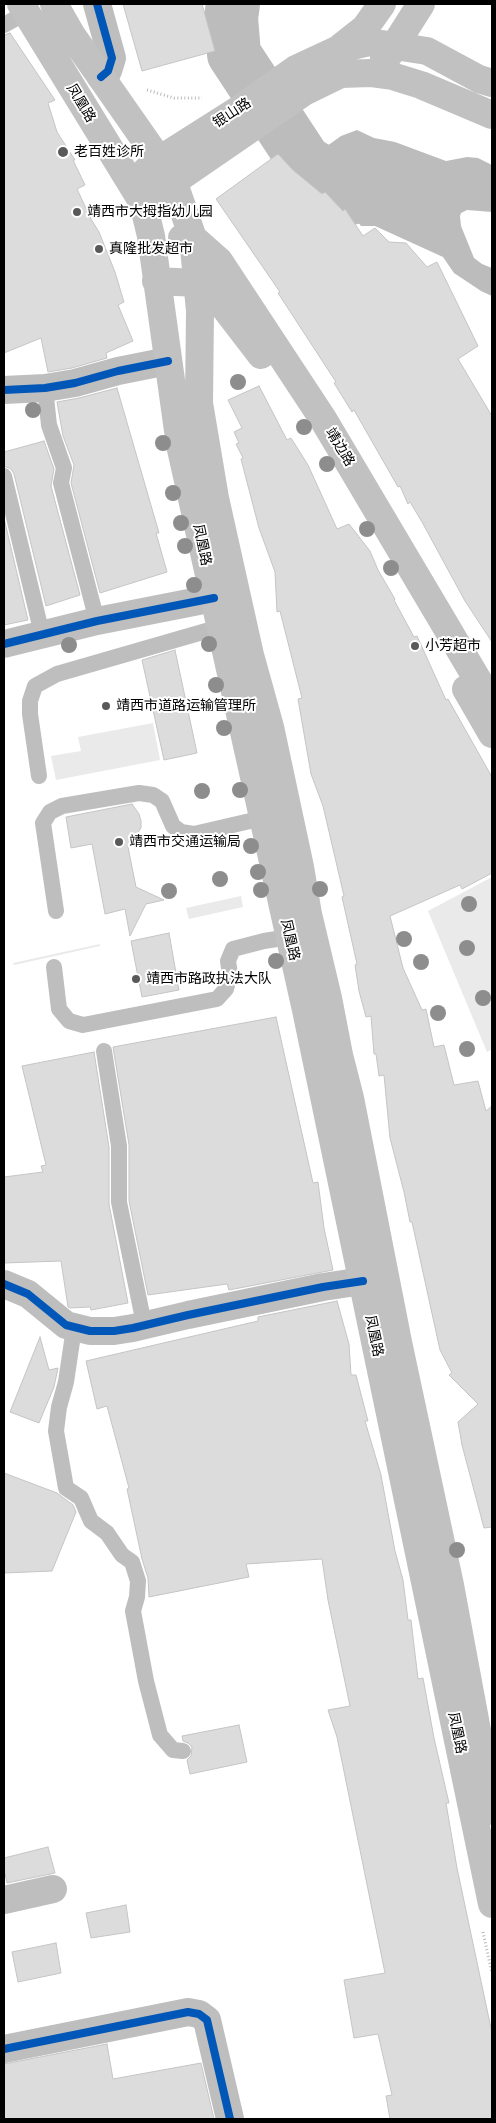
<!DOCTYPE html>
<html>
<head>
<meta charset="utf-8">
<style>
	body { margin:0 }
	#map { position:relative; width:496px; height:2123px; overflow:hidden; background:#fff; font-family:"Alegreya Sans",sans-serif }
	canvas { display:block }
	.frame { position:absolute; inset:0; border:5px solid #000; pointer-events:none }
</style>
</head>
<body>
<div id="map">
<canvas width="496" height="2123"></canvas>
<div class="frame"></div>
</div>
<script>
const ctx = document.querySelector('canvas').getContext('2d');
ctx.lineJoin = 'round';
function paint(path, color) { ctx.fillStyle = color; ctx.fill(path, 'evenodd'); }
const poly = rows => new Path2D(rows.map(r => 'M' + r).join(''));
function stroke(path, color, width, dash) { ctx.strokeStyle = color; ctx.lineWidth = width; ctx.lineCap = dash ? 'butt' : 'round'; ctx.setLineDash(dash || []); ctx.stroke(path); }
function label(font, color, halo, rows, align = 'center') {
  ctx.font = font + ' "Alegreya Sans","Noto Sans SC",sans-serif'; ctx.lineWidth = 4; ctx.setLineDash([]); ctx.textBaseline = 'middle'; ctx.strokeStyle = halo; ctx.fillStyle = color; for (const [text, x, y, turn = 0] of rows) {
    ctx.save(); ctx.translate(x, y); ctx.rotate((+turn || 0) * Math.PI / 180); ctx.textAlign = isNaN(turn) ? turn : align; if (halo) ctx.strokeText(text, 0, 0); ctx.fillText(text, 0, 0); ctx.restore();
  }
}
const green = poly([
	[153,723,160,760,56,780,51,756,81,751,78,737],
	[492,877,492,1049,487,1052,428,911],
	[241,896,243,907,189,919,186,908],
	[100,944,100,946,14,965,13,963]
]);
const water = poly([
	[213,4,240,4,237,16,244,51,257,59,231,76,224,75,215,68,220,62,221,49],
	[357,130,374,138,395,142,446,161,467,157,478,158,492,165,492,212,467,210,461,213,460,216,461,226,474,258,482,264,492,268,492,296,481,291,454,273,443,257,375,226,361,226,348,209,298,169,279,149,320,151,341,136]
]);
const river = poly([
	[233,4,231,18,234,54,305,162,335,180,351,198]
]);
const building = poly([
	[123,4,202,4,215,51,142,71,123,4],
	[10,33,55,100,48,103,57,132,75,160,73,160,85,185,77,189,91,219,99,232,115,272,124,302,118,305,133,341,106,353,107,358,72,368,48,372,41,338,4,353,4,35,10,33],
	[278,154,293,170,322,194,325,192,343,211,345,209,363,236,375,228,389,242,406,243,427,267,437,262,478,346,458,359,492,416,492,642,465,601,422,522,410,502,408,504,400,486,398,487,354,410,352,412,334,383,336,382,278,293,280,292,216,199,278,154],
	[259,386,287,440,291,438,308,465,337,529,349,524,370,551,378,570,395,599,394,600,414,637,417,636,446,700,448,699,492,777,492,873,462,889,460,885,390,916,403,968,422,1010,426,1009,434,1047,444,1045,454,1085,478,1081,486,1111,492,1106,492,1527,484,1528,462,1445,458,1422,478,1404,449,1375,452,1373,440,1350,412,1222,410,1222,404,1192,390,1138,384,1075,379,1076,376,1054,374,1054,371,1016,366,1017,359,991,355,965,357,964,342,897,344,896,323,806,311,774,298,699,302,698,280,611,277,612,275,572,259,528,241,459,243,458,236,444,239,443,234,432,242,428,228,400,259,386],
	[117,388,159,533,156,533,167,572,100,593,71,483,74,465,63,436,57,402,79,398,117,388],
	[44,441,54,469,51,486,80,595,46,606,14,474,11,469,4,466,4,452,44,441],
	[4,518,28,620,4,625,4,518],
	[175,650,197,753,164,760,142,660,175,650],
	[132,804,139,814,141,821,141,828,128,847,136,887,164,900,146,904,130,936,125,909,105,914,92,844,71,848,66,817,132,804],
	[169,933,179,990,142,997,131,941,169,933],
	[276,1017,313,1183,318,1182,324,1228,333,1270,229,1290,227,1284,148,1295,129,1201,129,1145,113,1047,276,1017],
	[94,1052,109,1147,109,1204,128,1303,91,1310,90,1307,70,1308,68,1307,61,1261,4,1263,4,1177,43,1172,41,1166,46,1165,22,1066,94,1052],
	[337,1301,349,1344,351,1375,356,1375,368,1421,365,1421,381,1475,395,1551,403,1580,408,1620,411,1620,418,1679,423,1678,434,1738,449,1803,446,1803,457,1868,492,2033,492,2119,390,2119,386,2096,392,2095,378,2034,354,2038,344,1980,385,1973,337,1737,328,1710,350,1706,328,1600,322,1559,246,1564,249,1577,149,1597,148,1578,142,1559,127,1489,129,1488,107,1406,97,1409,86,1361,258,1321,258,1317,337,1301],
	[40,1337,49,1370,58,1368,54,1387,39,1423,10,1412,40,1337],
	[4,1473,57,1493,73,1505,76,1512,52,1571,4,1573,4,1473],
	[239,1725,247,1762,190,1774,187,1760,191,1756,192,1747,188,1743,183,1741,182,1736,239,1725],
	[48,1847,55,1873,7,1883,4,1870,4,1858,48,1847],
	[126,1905,130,1932,91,1938,86,1913,126,1905],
	[56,1943,61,1973,18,1982,12,1952,56,1943],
	[107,2044,113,2079,201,2063,214,2119,4,2119,4,2064,107,2044]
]);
const path = poly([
	[147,90,174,98,202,98],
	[483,1932,492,1973]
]);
const service = poly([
	[4,25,27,12],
	[45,388,49,425,64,468,61,483,97,621],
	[4,476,42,634],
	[39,776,30,714,30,701,35,686,57,674,220,627],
	[56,911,43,823,50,812,62,806,139,793,153,795,162,801,173,826,181,832,194,834,263,818],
	[54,967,59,1009,69,1021,83,1025,217,999,226,989,230,974,228,961,233,949,264,941,289,937],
	[104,1051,119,1146,119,1202,144,1324],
	[74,1328,66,1382,59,1407,56,1431,66,1488,81,1498,91,1521,107,1533,122,1555,132,1562,138,1581,137,1597,133,1611,146,1681,160,1735,173,1750,183,1751]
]);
const minor = poly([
	[97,4,112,58,108,71,101,77],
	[4,390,45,388,75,383,118,371,168,361],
	[4,644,97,621,214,598],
	[4,1284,28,1294,66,1325,90,1331,114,1331,133,1328,188,1315,323,1287,363,1281],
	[4,1900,53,1889],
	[4,2049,188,2012,199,2014,207,2020,230,2119]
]);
const secondary = poly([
	[21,4,143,203,151,236,180,445,306,1010,492,1904],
	[54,4,71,34,159,160,176,189,193,238,200,311,199,403,215,498,250,655,270,727,300,867,308,914,328,998,339,1055,350,1098,398,1342,450,1585,492,1811],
	[341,47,365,28,382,4],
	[384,57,388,56,395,45,421,4],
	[146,171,159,160,241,108,296,69,339,49,369,42,427,51,479,79,492,83],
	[157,193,304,92,341,74,370,73,392,76,421,85,492,115],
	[182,238,193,238,219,261,323,419,492,704],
	[156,281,197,283,211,290,261,355],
	[466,689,492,734]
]);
const cycleway = poly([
	[97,4,112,58,108,71,101,77],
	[4,390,45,388,75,383,118,371,168,361],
	[4,644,97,621,214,598],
	[4,1284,28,1294,66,1325,90,1331,114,1331,133,1328,188,1315,323,1287,363,1281],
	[4,2049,188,2012,199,2014,207,2020,230,2119]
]);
const trees = [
	[238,382],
	[33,410],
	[304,427],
	[163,443],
	[327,464],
	[173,493],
	[181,523],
	[367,529],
	[185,546],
	[391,568],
	[194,585],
	[209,644],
	[69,645],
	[216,685],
	[224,728],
	[240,790],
	[202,791],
	[251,846],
	[258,872],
	[220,879],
	[320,889],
	[261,890],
	[169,891],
	[469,904],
	[404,939],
	[467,948],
	[276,961],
	[421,962],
	[483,998],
	[438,1013],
	[467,1049],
	[457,1550]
];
const markers = [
	[63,152,6,"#595959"],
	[77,212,5,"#595959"],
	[99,249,5,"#595959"],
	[415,646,5,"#595959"],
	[106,706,5,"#595959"],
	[119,842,5,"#595959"],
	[136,979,5,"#595959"]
];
const streetNames = [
	["凤凰路",81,103,59],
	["银山路",232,113,-33],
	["靖边路",340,447,59],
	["凤凰路",202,545,78],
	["凤凰路",290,940,77],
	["凤凰路",374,1336,78],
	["凤凰路",457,1733,78]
];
const poiNames = [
	["老百姓诊所",74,152],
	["靖西市大拇指幼儿园",87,212],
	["真隆批发超市",109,249],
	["小芳超市",425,646],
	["靖西市道路运输管理所",116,706],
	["靖西市交通运输局",129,842],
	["靖西市路政执法大队",146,979]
];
paint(green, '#eaeaea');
paint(water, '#bcbcbc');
stroke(river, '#bcbcbc', 54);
paint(building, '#dcdcdc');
stroke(building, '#c5c5c5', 1);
stroke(path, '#b8b8b8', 3, [1, 2.5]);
stroke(service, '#bebebe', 16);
stroke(minor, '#bebebe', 28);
stroke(secondary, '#c1c1c1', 28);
stroke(cycleway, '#0057b8', 8);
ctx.fillStyle = '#8d8d8d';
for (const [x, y] of trees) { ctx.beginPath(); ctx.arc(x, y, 8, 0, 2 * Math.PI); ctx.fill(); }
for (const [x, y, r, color] of markers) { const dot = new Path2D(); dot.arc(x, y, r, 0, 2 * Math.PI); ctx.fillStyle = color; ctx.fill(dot); stroke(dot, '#fff', 2); }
label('14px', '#000', '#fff', streetNames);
label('14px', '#000', '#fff', poiNames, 'left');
</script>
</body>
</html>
